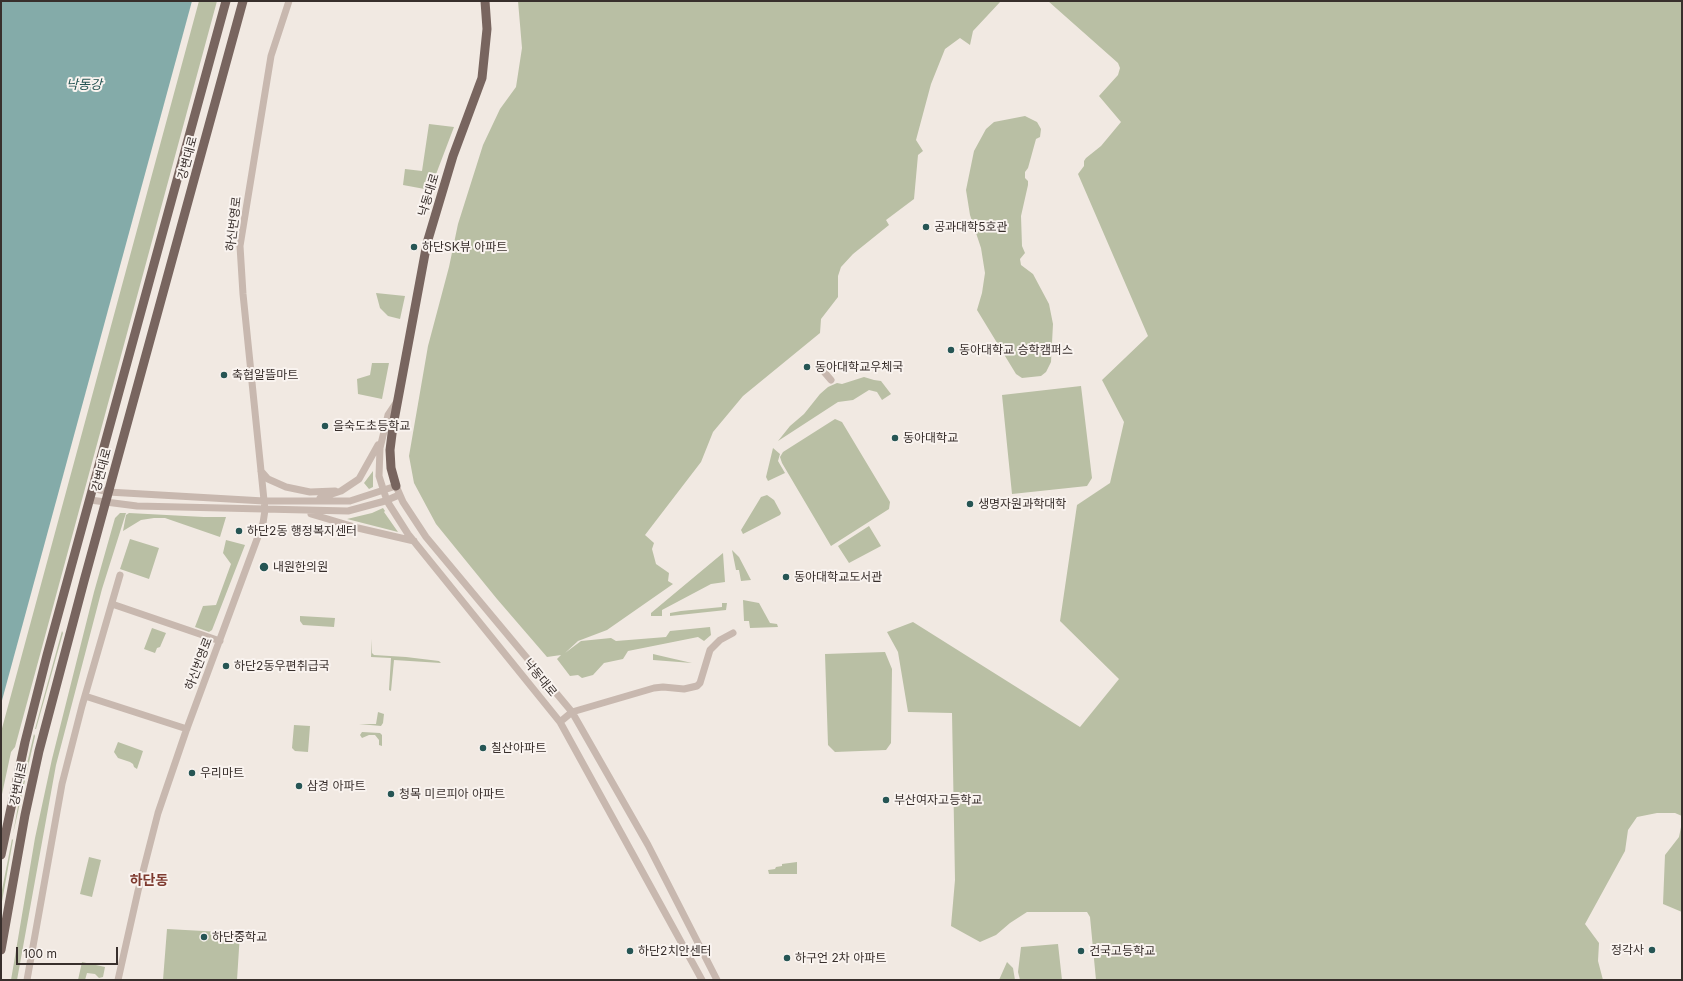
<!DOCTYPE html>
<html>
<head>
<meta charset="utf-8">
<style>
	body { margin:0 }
	#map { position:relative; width:1683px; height:981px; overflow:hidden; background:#f1e9e2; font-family:Inter,sans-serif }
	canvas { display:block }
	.frame { position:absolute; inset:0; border:2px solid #382f2c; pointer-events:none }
	.scale { position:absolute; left:16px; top:947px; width:102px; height:18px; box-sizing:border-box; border:2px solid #382f2c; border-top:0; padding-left:5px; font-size:12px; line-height:14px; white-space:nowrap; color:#382f2c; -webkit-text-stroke:3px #f9f3ef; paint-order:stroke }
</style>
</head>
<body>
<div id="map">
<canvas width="1683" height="981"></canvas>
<div class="frame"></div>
<div class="scale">100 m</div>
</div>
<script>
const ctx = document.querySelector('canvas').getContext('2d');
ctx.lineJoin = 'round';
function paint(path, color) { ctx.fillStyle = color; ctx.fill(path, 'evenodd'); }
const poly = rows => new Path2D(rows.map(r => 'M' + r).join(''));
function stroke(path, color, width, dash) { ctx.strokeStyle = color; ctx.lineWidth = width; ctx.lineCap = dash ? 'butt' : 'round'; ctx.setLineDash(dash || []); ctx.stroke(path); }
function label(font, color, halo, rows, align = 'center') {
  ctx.font = font + ' Inter,"Noto Sans KR",sans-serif'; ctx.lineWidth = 4; ctx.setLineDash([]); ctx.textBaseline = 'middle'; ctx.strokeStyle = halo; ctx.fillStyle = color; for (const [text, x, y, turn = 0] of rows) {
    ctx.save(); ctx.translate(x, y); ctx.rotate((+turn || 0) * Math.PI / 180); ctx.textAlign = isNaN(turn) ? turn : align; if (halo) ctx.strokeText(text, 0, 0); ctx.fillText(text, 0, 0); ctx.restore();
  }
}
const green = poly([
	[199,1,217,1,15,747,11,752,1,799,1,732],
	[518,1,1001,1,973,31,970,45,960,38,945,49,931,84,916,140,923,151,918,155,914,199,886,220,889,225,853,254,841,267,838,276,838,297,821,319,820,333,743,396,713,432,701,462,645,535,654,543,652,549,656,564,669,573,668,581,673,584,607,630,578,641,565,653,581,641,611,638,616,641,666,637,670,631,710,627,711,635,704,641,698,637,628,651,623,659,604,663,593,675,582,678,578,675,570,676,557,659,561,655,547,657,497,599,436,524,414,483,409,456,428,346,449,267,458,224,483,145,500,109,516,87,522,48],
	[1048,1,1682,1,1682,816,1675,813,1657,813,1637,817,1628,830,1625,851,1585,924,1599,943,1598,961,1603,980,1096,980,1090,917,1087,912,1027,912,1010,923,996,935,980,942,951,926,955,880,952,713,908,712,898,652,887,632,913,622,1080,727,1119,679,1060,621,1077,505,1110,483,1124,422,1102,380,1148,336,1078,174,1084,166,1084,161,1086,158,1101,146,1121,122,1099,96,1118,75,1120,68,1118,63],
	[1025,116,1037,122,1041,129,1040,137,1036,139,1028,168,1025,172,1025,178,1028,181,1028,185,1021,216,1022,246,1025,253,1020,259,1021,265,1033,274,1049,304,1053,324,1051,362,1046,372,1041,376,1022,378,1016,374,977,310,982,293,985,273,981,248,970,215,966,190,974,151,986,129,994,122],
	[429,124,454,127,430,190,403,185,405,169,422,171],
	[376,293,405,296,400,319,388,316,380,308],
	[372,363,389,363,382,399,358,394,357,379,370,375],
	[864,377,874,380,881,381,891,394,882,400,877,392,869,390,853,400,838,402,778,441,790,426,804,414,820,394,828,387,837,383,842,384],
	[1081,386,1092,478,1087,486,1012,494,1002,395],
	[835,419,842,422,890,502,889,509,831,546,782,463,780,457,783,452],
	[773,448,780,454,778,461,785,473,768,481,766,477],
	[373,471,373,487,369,489,364,483],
	[767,495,774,500,781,513,780,515,743,534,741,530,761,497],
	[383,508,385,511,384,512,398,532,347,519,372,513],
	[120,513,126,513,102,589,56,765,17,980,11,980,35,838,52,759,94,592,115,518],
	[129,513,204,517,226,517,220,537,165,518,154,518,141,520,123,531,126,515],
	[869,526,881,546,849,563,838,546],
	[130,539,159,548,149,579,120,569],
	[226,540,245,545,212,630,209,632,195,627,203,606,216,605,231,564,223,553],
	[732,550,739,557,751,580,741,581,739,570,736,570],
	[723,553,725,582,711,584,662,610,662,616,651,616,651,613],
	[743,600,759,603,770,623,777,624,778,627,750,628,749,621,744,621],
	[722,603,727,603,726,610,670,616,670,613,681,611,722,607],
	[300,616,335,618,334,627,303,625,300,621],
	[152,628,166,633,160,647,157,648,155,653,144,649],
	[62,631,63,633,36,729,35,729],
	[372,639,372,653,374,655,406,657,439,661,441,663,394,660,391,691,389,690,391,658,371,657],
	[885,652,892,669,891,743,886,750,835,752,828,745,825,654],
	[653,654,670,658,692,663,653,660],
	[378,712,384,714,383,723,381,726,359,724,376,724],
	[294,725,310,726,308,752,295,751,292,748],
	[362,732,380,733,382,735,382,746,379,745,379,740,375,735,369,735,362,738,360,735],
	[34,734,35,736,13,834,21,789],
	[118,742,143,751,137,769,134,767,133,764,130,762,118,758,114,752],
	[1682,822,1682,912,1663,904,1665,855,1679,837],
	[12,839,13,840,1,907,1,895],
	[89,857,101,860,92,897,80,894],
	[797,862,797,874,769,874,768,870,775,869,776,867,782,866,782,864],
	[167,929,240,933,237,980,163,980],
	[1058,944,1062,980,1020,980,1018,972,1021,947],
	[82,962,105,967,103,977,99,978,95,974,87,973,85,980,78,980],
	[1007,962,1013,968,1015,980,999,980]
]);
const water = poly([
	[1,1,192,1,1,704]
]);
const minor = poly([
	[825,373,831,380],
	[396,403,388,415,380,448,379,476,387,501,408,534,560,722,702,980],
	[261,471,268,479,286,487,310,492,335,491],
	[93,488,108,492,264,501,350,501,396,486,403,502,426,537,572,712,648,845,717,980],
	[320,498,341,491,359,479,378,445],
	[90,500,137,506,348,511,385,501,399,495],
	[311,514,358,528,414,541],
	[112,604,220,641],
	[85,696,187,729],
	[560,722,572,712,654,688,663,687,684,689,697,686,700,683,710,650,720,640,733,633],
	[27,980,62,784,82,706,120,575],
	[118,980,138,891,158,813,186,731,263,523,265,510,243,294,240,246,271,56,289,1]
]);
const major = poly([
	[396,486,391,468,390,450,393,426,427,243,453,156,482,78,487,29,485,1],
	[1,855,25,742,47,655,226,1],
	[1,950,25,815,39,751,84,581,243,1]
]);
const markers = [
	[926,227,4,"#265554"],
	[414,247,4,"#265554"],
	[951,350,4,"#265554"],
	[807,367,4,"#265554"],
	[224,375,4,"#265554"],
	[325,426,4,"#265554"],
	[895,438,4,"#265554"],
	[970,504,4,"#265554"],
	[239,531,4,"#265554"],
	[264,567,5,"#265554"],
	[786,577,4,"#265554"],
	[226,666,4,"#265554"],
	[483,748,4,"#265554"],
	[192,773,4,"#265554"],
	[299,786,4,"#265554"],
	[391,794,4,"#265554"],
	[886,800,4,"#265554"],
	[204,937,4,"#265554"],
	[1652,950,4,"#265554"],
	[630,951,4,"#265554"],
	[1081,951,4,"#265554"],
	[787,958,4,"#265554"]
];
const streetNames = [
	["강변대로",188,158,-75],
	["낙동대로",429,195,-73],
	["하신번영로",234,224,-83],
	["강변대로",102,470,-75],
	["하신번영로",199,664,-69],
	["낙동대로",540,678,51],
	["강변대로",19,784,-78]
];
const poiNames = [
	["공과대학5호관",934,227],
	["하단SK뷰 아파트",422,247],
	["동아대학교 승학캠퍼스",959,350],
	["동아대학교우체국",815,367],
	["축협알뜰마트",232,375],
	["을숙도초등학교",333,426],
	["동아대학교",903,438],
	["생명자원과학대학",978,504],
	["하단2동 행정복지센터",247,531],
	["내원한의원",273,567],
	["동아대학교도서관",794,577],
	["하단2동우편취급국",234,666],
	["칠산아파트",491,748],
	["우리마트",200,773],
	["삼경 아파트",307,786],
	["청목 미르피아 아파트",399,794],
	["부산여자고등학교",894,800],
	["하단중학교",212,937],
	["정각사",1644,950,"right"],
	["하단2치안센터",638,951],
	["건국고등학교",1089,951],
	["하구언 2차 아파트",795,958]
];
const waterNames = [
	["낙동강",84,85]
];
const quarterNames = [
	["하단동",149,881]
];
paint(green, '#b9bfa4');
paint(water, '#84aba9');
stroke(minor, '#c8b8af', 7);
stroke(major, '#78655f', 9);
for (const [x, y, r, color] of markers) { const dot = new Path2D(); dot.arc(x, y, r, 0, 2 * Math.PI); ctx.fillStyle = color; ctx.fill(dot); stroke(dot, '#f9f3ef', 1.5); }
label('12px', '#382f2c', '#f9f3ef', streetNames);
label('12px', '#382f2c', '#f9f3ef', poiNames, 'left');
label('italic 13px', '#265554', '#f9f3ef', waterNames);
label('bold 14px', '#7e3a2f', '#f9f3ef', quarterNames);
</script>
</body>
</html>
